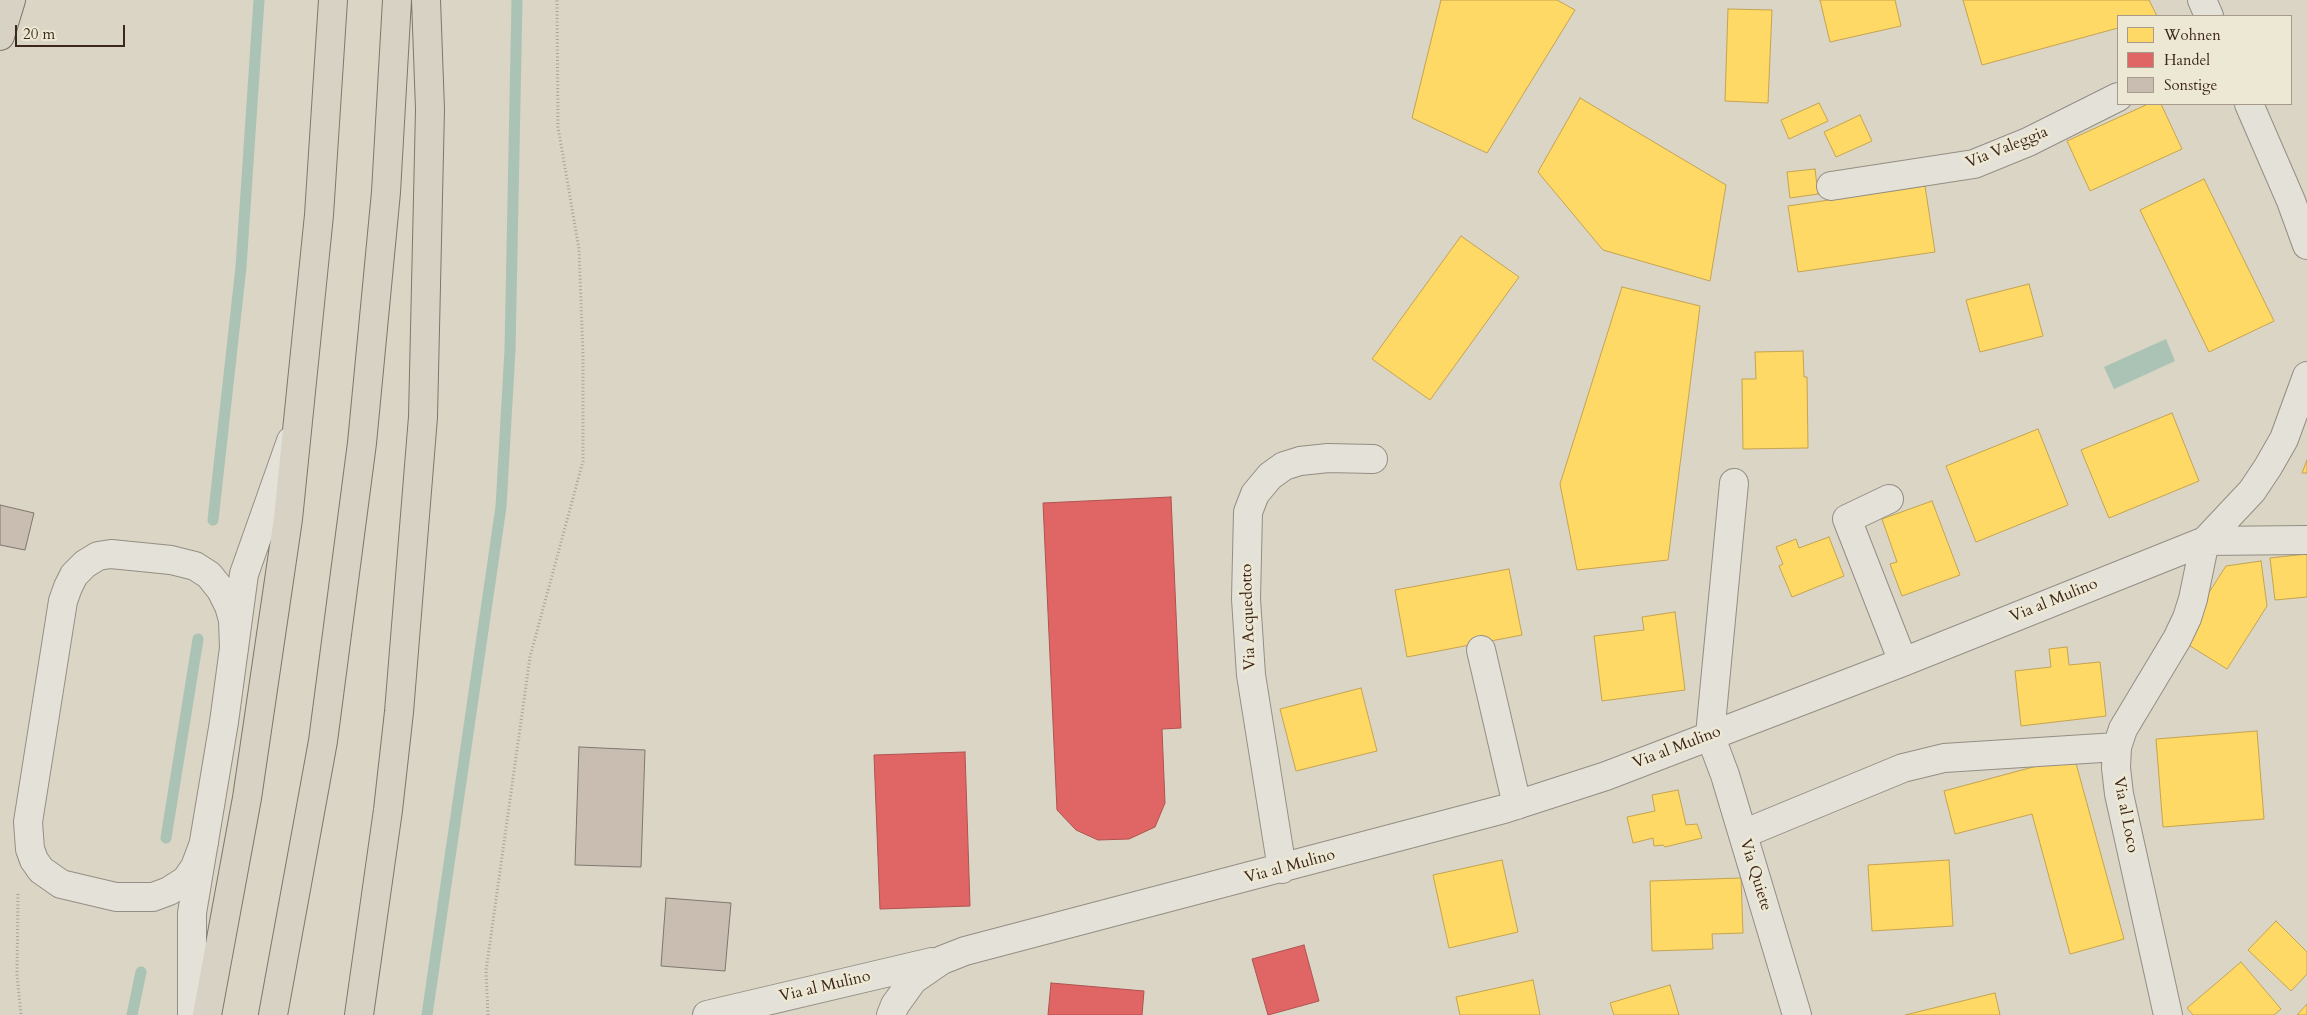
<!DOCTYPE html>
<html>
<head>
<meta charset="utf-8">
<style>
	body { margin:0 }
	#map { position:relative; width:2307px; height:1015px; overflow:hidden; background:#dad5c4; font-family:Cardo,serif }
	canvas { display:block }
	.legend { position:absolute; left:2117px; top:15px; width:175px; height:90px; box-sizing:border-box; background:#ede8d3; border:1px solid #a79a8a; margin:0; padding:6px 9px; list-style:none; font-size:15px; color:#3d261c }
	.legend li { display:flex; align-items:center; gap:10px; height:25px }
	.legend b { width:25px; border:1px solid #a79a8a }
	.scale { position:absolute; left:15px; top:25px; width:110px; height:22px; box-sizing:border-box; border:2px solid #3d261c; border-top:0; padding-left:6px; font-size:15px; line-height:18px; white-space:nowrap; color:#3d261c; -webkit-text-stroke:4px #ede8d3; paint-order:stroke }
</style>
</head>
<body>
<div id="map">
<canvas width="2307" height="1015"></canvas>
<ul class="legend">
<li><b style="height:14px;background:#ffd966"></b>Wohnen</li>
<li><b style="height:14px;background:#e06666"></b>Handel</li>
<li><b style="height:14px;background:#c9bcb0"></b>Sonstige</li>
</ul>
<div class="scale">20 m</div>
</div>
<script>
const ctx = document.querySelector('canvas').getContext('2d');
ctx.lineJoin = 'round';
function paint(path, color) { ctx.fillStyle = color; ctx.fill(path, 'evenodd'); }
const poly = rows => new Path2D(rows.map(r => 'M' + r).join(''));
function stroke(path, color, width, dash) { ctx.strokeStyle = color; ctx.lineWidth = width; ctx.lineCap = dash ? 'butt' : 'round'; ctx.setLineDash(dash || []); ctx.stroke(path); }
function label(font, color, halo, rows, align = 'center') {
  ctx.font = font + ' Cardo,serif'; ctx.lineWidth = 5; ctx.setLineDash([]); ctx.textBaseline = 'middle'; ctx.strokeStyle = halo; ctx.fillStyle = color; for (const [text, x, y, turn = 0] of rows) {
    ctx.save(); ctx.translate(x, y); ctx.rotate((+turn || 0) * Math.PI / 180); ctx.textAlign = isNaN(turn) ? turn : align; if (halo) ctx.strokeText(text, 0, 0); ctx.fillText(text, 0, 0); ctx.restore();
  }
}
const water = poly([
	[2166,339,2175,361,2114,389,2104,367]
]);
const homes = poly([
	[1441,0,1557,0,1575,10,1487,153,1412,118,1441,0],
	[1820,0,1895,0,1901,26,1830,42,1820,0],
	[1963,0,2149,0,2157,16,2118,16,2118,28,1982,65,1963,0],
	[1728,9,1772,10,1768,103,1725,101,1728,9],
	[1580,98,1726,185,1710,281,1603,250,1538,172,1580,98],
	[1819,103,1828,121,1789,139,1781,120,1819,103],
	[2148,104,2161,104,2182,149,2090,191,2067,141,2148,104],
	[1860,115,1872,141,1836,157,1824,132,1860,115],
	[1815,169,1818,194,1790,198,1787,172,1815,169],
	[2204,179,2274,321,2209,352,2140,210,2204,179],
	[1925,186,1935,252,1798,272,1788,206,1925,186],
	[1461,236,1519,277,1430,400,1372,359,1461,236],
	[2029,284,2043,336,1980,352,1966,300,2029,284],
	[1622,287,1700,306,1668,560,1577,570,1560,484,1622,287],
	[1803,351,1804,377,1807,377,1808,448,1743,449,1742,379,1756,379,1755,352,1803,351],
	[2172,413,2199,481,2109,518,2081,450,2172,413],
	[2038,429,2068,505,1976,542,1946,466,2038,429],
	[2307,460,2307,473,2302,473,2307,460],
	[1932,501,1960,575,1902,596,1890,564,1897,562,1882,519,1932,501],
	[1829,537,1844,576,1792,597,1779,566,1783,564,1776,547,1796,539,1799,548,1829,537],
	[2307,554,2307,597,2275,600,2270,558,2307,554],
	[2261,561,2267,606,2227,669,2179,639,2226,566,2261,561],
	[1509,569,1522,635,1407,657,1395,590,1509,569],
	[1675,612,1685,690,1602,701,1594,636,1644,630,1642,617,1675,612],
	[2067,647,2069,665,2100,662,2106,716,2021,726,2015,671,2051,667,2049,649,2067,647],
	[1361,688,1377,751,1296,771,1280,709,1361,688],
	[2257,731,2264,819,2163,827,2156,739,2257,731],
	[2074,756,2124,939,2070,954,2032,814,1955,834,1944,791,2074,756],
	[1678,790,1686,825,1697,824,1702,838,1665,847,1663,845,1654,846,1653,838,1633,843,1627,817,1655,811,1652,795,1678,790],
	[1502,860,1518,932,1449,948,1433,875,1502,860],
	[1949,860,1953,926,1872,931,1868,865,1949,860],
	[1741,878,1743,933,1712,934,1713,949,1652,951,1650,881,1741,878],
	[2276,921,2307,952,2307,974,2291,991,2248,950,2276,921],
	[2241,962,2281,1009,2274,1015,2193,1015,2187,1008,2241,962],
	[1533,980,1540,1015,1460,1015,1456,997,1533,980],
	[1670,985,1679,1015,1614,1015,1610,1003,1670,985],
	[1995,993,2000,1015,1905,1015,1995,993],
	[2307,1004,2307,1015,2297,1015,2307,1004]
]);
const shops = poly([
	[1171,497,1181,728,1162,729,1165,803,1155,827,1129,839,1098,840,1076,830,1057,810,1043,503,1171,497],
	[965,752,970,906,880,909,874,755,965,752],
	[1304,945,1319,1001,1268,1015,1252,959,1304,945],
	[1051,983,1144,991,1142,1015,1048,1015,1051,983]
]);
const stream = poly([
	[213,520,241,267,259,0],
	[166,838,198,639],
	[132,1015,141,972],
	[427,1015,501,507,510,350,517,0]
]);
const building = poly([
	[0,505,34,513,25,550,0,545,0,505],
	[579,747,645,750,641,867,575,865,579,747],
	[666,898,731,903,725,971,661,966,666,898]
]);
const path = poly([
	[18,894,17,975,21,1015],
	[488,1015,486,971,530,657,583,461,583,355,579,249,558,127,557,0]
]);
const minor = poly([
	[2202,0,2209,16],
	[2249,104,2291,201,2307,245],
	[1831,186,1974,164,2028,142,2118,97],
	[1734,483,1710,735,1725,775,1797,1015],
	[1889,499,1847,519,1903,662],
	[1481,650,1517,805],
	[1743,834,1903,768,1944,758,2117,747],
	[204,843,195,867,186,880,169,891,153,897,116,897,61,884,41,870,34,860,30,849,28,822,63,601,68,587,74,575,85,564,98,556,111,554,171,560,195,566,209,575,221,590,229,606,233,620,234,649],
	[1282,869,1251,675,1246,599,1248,512,1255,494,1270,476,1284,466,1300,461,1328,458,1373,459],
	[192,1015,192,913,224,722,244,574,291,441],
	[707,1015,932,962],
	[891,1015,895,1005,913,980,942,960,965,951,1504,809,1606,776,1903,662,2205,541,2252,491,2268,467,2284,439,2307,376],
	[2168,1015,2119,794,2116,768,2117,747,2123,729,2177,639,2187,618,2193,599,2205,541,2307,540]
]);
const highway = poly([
	[0,36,11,0],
	[207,1015,247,798,288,519,319,215,333,0],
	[273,1015,323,741,362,443,386,192,397,0],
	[359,1015,388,810,399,712,423,417,430,109,426,0]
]);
const streetNames = [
	["Via Valeggia",2007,148,-22],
	["Via al Mulino",2054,601,-22],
	["Via Acquedotto",1249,617,-92],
	["Via al Mulino",1677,748,-21],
	["Via al Loco",2125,815,79],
	["Via al Mulino",1290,867,-15],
	["Via Quiete",1755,875,73],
	["Via al Mulino",825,987,-13]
];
paint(water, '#aac3b5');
paint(homes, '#ffd966');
stroke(homes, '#c5a350', 1);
paint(shops, '#e06666');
stroke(shops, '#af5350', 1);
stroke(stream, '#aac3b5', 11);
paint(building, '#c9bcb0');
stroke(building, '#7e776e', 1);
stroke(minor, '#948e84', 30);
stroke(highway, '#7e776e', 30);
stroke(path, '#a7a29a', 3, [1, 2.5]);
stroke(minor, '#e3e1d8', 28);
stroke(highway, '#d7d2c3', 28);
label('16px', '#3d261c', '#ede8d3', streetNames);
</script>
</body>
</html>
